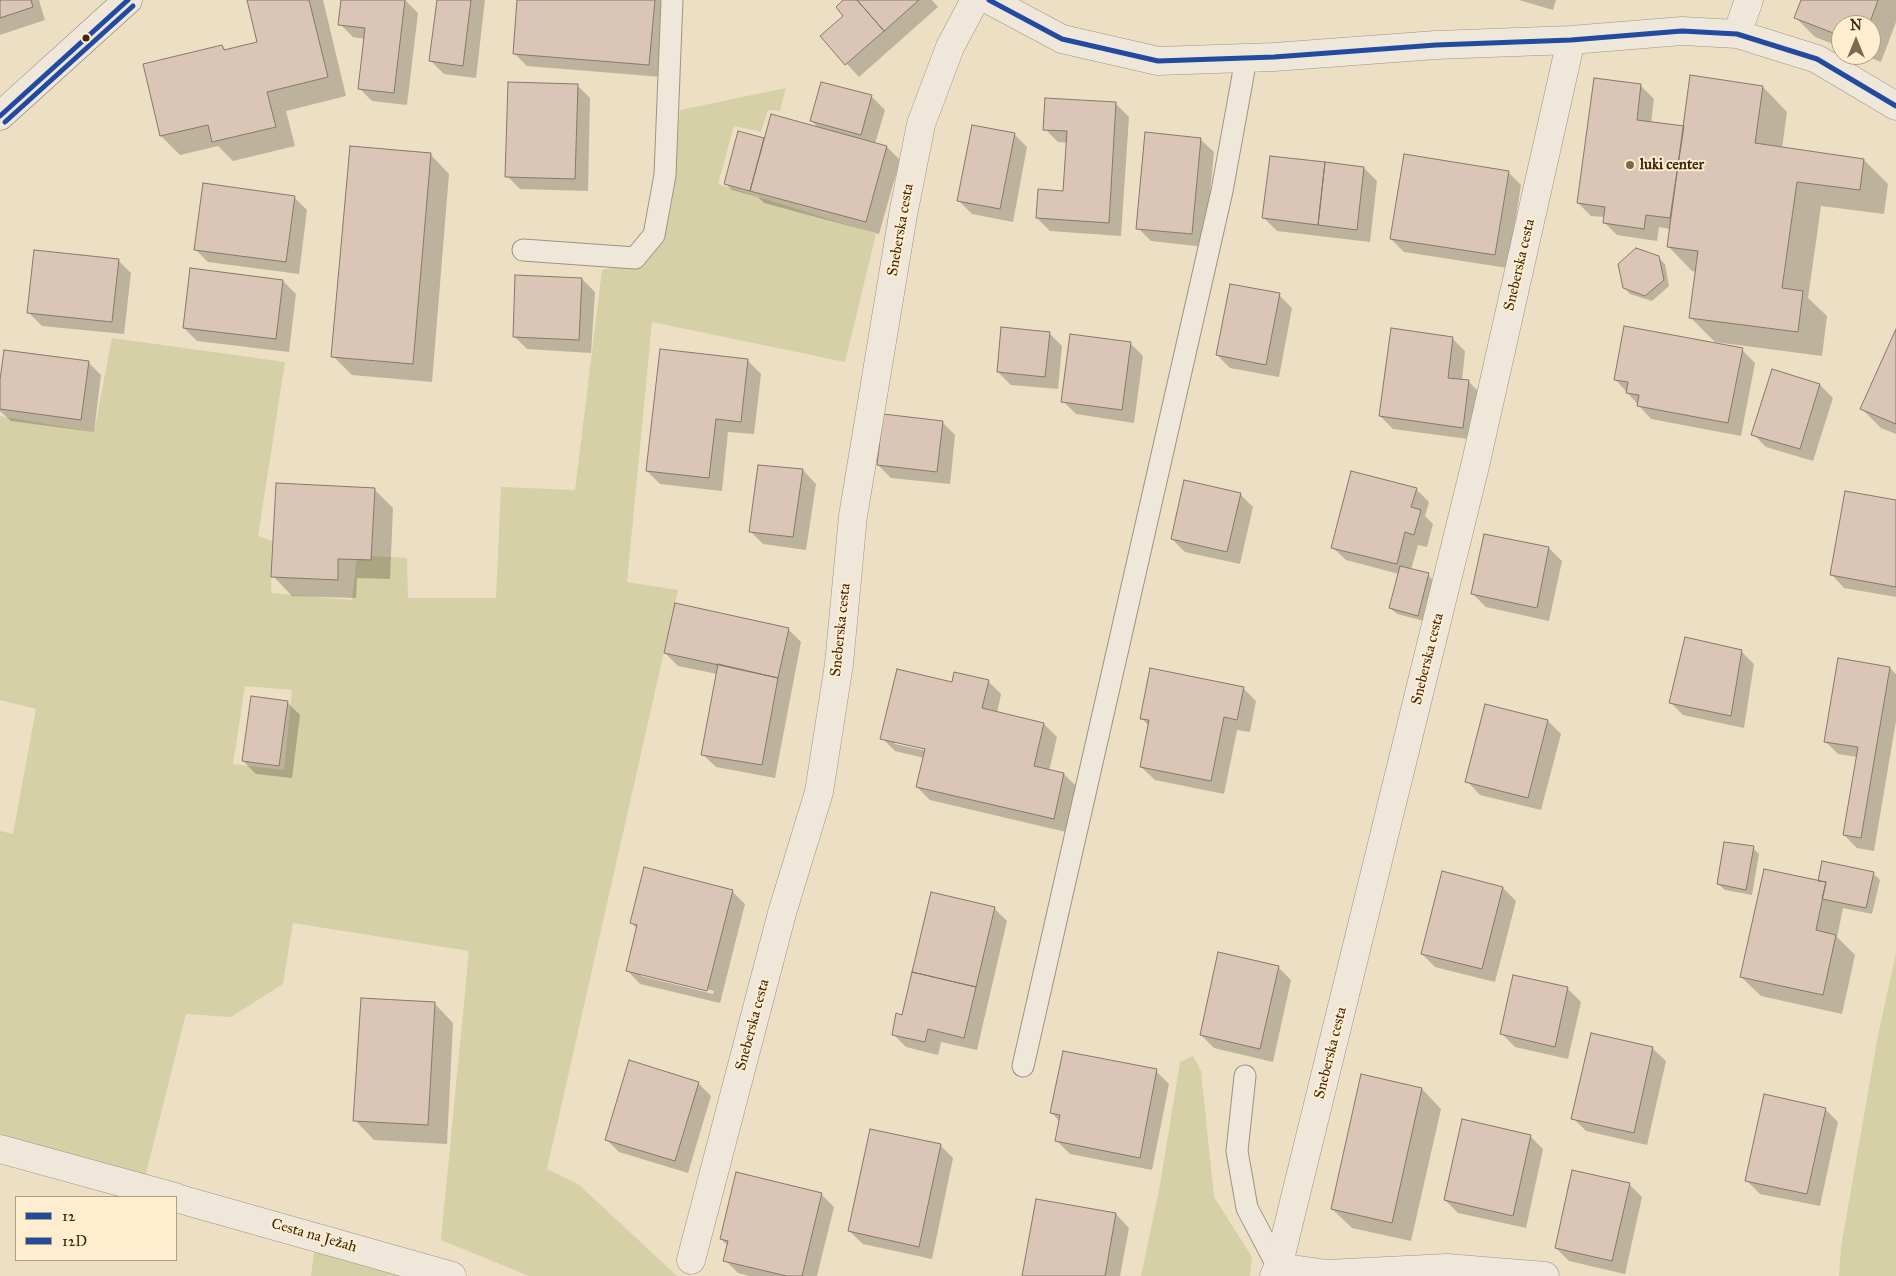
<!DOCTYPE html>
<html>
<head>
<meta charset="utf-8">
<style>
	body { margin:0 }
	#map { position:relative; width:1896px; height:1276px; overflow:hidden; background:#eddfc4; font-family:"IM FELL Great Primer",serif }
	canvas { display:block }
	.legend { position:absolute; left:15px; top:1196px; width:162px; height:65px; box-sizing:border-box; background:#feedce; border:1px solid #b29d81; margin:0; padding:6px 9px; list-style:none; font-size:15px; color:#40260d }
	.legend li { display:flex; align-items:center; gap:10px; height:25px }
	.legend b { width:25px; border:1px solid #b29d81 }
	.north { position:absolute; left:1831px; top:15px; width:50px; height:50px; box-sizing:border-box; background:#feedce; border:1px solid #b29d81; border-radius:50%; rotate:0deg; font-size:14px; font-weight:700; line-height:20px; text-align:center; color:#40260d }
	.north::after { content:''; display:block; margin:auto; width:18px; height:22px; background:#7d674d; clip-path:polygon(50% 0,100% 100%,50% 72%,0 100%) }
</style>
</head>
<body>
<div id="map">
<canvas width="1896" height="1276"></canvas>
<ul class="legend">
<li><b style="height:6px;background:#224aa0"></b>12</li>
<li><b style="height:6px;background:#224aa0"></b>12D</li>
</ul>
<div class="north">N</div>
</div>
<script>
const ctx = document.querySelector('canvas').getContext('2d');
ctx.lineJoin = 'round';
function paint(path, color) { ctx.fillStyle = color; ctx.fill(path, 'evenodd'); }
const poly = rows => new Path2D(rows.map(r => 'M' + r).join(''));
function stroke(path, color, width, dash) { ctx.strokeStyle = color; ctx.lineWidth = width; ctx.lineCap = dash ? 'butt' : 'round'; ctx.setLineDash(dash || []); ctx.stroke(path); }
function label(font, color, halo, rows, align = 'center') {
  ctx.font = font + ' "IM FELL Great Primer",serif'; ctx.lineWidth = 4; ctx.setLineDash([]); ctx.textBaseline = 'middle'; ctx.strokeStyle = halo; ctx.fillStyle = color; for (const [text, x, y, turn = 0] of rows) {
    ctx.save(); ctx.translate(x, y); ctx.rotate((+turn || 0) * Math.PI / 180); ctx.textAlign = isNaN(turn) ? turn : align; if (halo) ctx.strokeText(text, 0, 0); ctx.fillText(text, 0, 0); ctx.restore();
  }
}
const green = poly([
	[786,88,780,111,768,110,761,132,734,126,718,184,876,234,845,362,652,322,627,582,678,590,547,1169,578,1184,677,1276,529,1276,441,1240,469,951,293,923,283,984,231,1017,186,1014,144,1181,0,1134,0,831,13,834,36,709,0,700,0,416,94,432,112,338,285,362,258,536,272,541,271,593,352,600,357,555,407,558,408,598,496,598,501,487,575,490,602,270,638,263,654,253,664,239,672,202,680,110],
	[245,686,292,690,284,770,233,764],
	[1896,953,1896,1276,1839,1276,1841,1247,1855,1167,1878,1035],
	[1193,1056,1201,1071,1214,1197,1252,1257,1250,1276,1141,1276,1160,1185,1180,1062],
	[315,1245,397,1260,401,1276,311,1276]
]);
const shadow = poly([
	[0,0,39,0,45,20,0,35],
	[248,0,323,0,346,96,286,111,295,146,233,161,218,146,180,155,161,136,144,65,222,46,226,50,258,43],
	[342,0,405,0,418,13,407,105,372,101,359,88,365,39,353,37,340,24],
	[438,0,485,0,476,78,444,74,431,61],
	[519,0,661,0,668,7,662,77,527,66,514,53],
	[845,0,932,0,938,7,859,77,821,36,844,16],
	[1519,0,1556,0,1553,10],
	[1802,0,1896,0,1896,22,1881,62,1863,55,1871,55,1871,25,1841,25,1841,47,1815,37,1796,18],
	[1595,80,1641,86,1654,99,1651,123,1684,127,1763,87,1787,112,1782,148,1864,160,1888,184,1884,214,1821,206,1808,298,1827,316,1822,356,1715,342,1690,317,1696,272,1692,271,1668,246,1670,229,1659,227,1657,241,1617,235,1604,222,1605,217,1591,216,1578,203],
	[822,83,872,97,885,110,875,144,887,147,900,160,879,234,764,203,758,197,732,190,725,183,739,132,765,140,819,129,812,121],
	[577,85,590,98,588,191,520,189,507,176],
	[1116,104,1129,117,1121,236,1050,231,1037,218,1064,193,1068,143,1058,142,1045,129],
	[1014,134,1027,147,1013,222,972,214,959,201],
	[1200,139,1214,152,1205,247,1151,241,1138,228],
	[430,154,449,174,432,382,352,375,333,356],
	[1364,168,1377,181,1370,242,1277,231,1264,218],
	[1508,172,1521,185,1508,268,1404,252,1391,239],
	[294,197,307,210,299,274,208,262,195,249],
	[1658,257,1665,264,1669,286,1652,301,1630,294,1624,287],
	[118,260,131,273,124,334,42,326,28,312],
	[582,279,595,292,591,353,527,349,514,336],
	[283,281,296,294,289,352,197,341,184,328],
	[1279,295,1292,308,1279,377,1230,368,1217,355],
	[1896,332,1896,434,1881,428,1862,409],
	[1049,333,1062,346,1058,389,1011,385,998,372],
	[1452,338,1465,351,1462,381,1469,382,1482,395,1476,440,1393,429,1380,416],
	[1130,343,1143,356,1134,423,1076,414,1063,401],
	[661,350,748,361,761,374,754,434,728,432,722,491,660,484,647,471],
	[1742,350,1755,363,1741,436,1651,419,1615,379],
	[88,362,101,375,94,432,11,421,0,411,0,389],
	[1820,385,1833,398,1813,461,1766,447,1753,434],
	[942,422,955,435,950,484,891,478,878,465],
	[803,470,816,484,806,550,763,544,750,531],
	[374,489,393,508,390,579,357,578,356,598,292,596,273,576],
	[1416,489,1429,502,1425,516,1433,524,1427,547,1418,545,1411,570,1428,575,1434,581,1424,621,1397,614,1390,608,1399,574,1346,560,1332,547],
	[1240,494,1253,507,1240,564,1185,552,1172,539],
	[1896,501,1896,597,1844,588,1831,574],
	[1549,548,1562,561,1549,621,1486,607,1473,594],
	[788,629,801,642,775,778,716,767,702,754,717,674,678,666,665,653],
	[1741,651,1754,664,1744,728,1683,715,1670,702],
	[1890,668,1896,674,1896,721,1874,851,1857,848,1844,835,1857,757,1838,754,1825,741],
	[988,681,1001,694,997,713,1044,724,1057,737,1049,771,1064,774,1077,787,1066,832,930,800,917,787,924,758,895,751,882,738,953,683],
	[895,741,931,749,931,752,895,744],
	[1243,688,1256,701,1250,732,1237,730,1224,794,1155,780,1141,767,1149,726,1141,718],
	[287,702,300,715,292,778,256,774,243,761],
	[1548,721,1561,734,1541,810,1480,795,1467,781],
	[1753,848,1759,854,1752,895,1725,890,1718,884],
	[1873,873,1880,880,1872,914,1843,908,1837,937,1855,955,1842,1014,1761,996,1741,977,1819,882],
	[1503,888,1516,901,1495,982,1435,967,1422,954],
	[732,891,745,904,720,1003,640,984,627,970,637,929,631,922],
	[641,973,714,991,713,994,641,976],
	[994,908,1007,921,977,1050,941,1042,938,1055,906,1047,893,1034,903,1016],
	[1278,967,1291,980,1273,1062,1214,1048,1201,1035],
	[1514,976,1568,989,1581,1002,1568,1059,1515,1047,1502,1034],
	[434,1003,453,1023,447,1144,374,1140,355,1120],
	[1652,1048,1666,1061,1647,1145,1586,1131,1573,1118],
	[1156,1071,1169,1084,1152,1170,1070,1154,1057,1141,1060,1122,1052,1113],
	[1362,1076,1422,1089,1441,1109,1411,1241,1352,1228,1332,1209],
	[698,1083,711,1096,688,1173,619,1152,606,1139],
	[1825,1109,1838,1122,1820,1206,1760,1194,1747,1181],
	[1530,1136,1543,1149,1526,1228,1458,1213,1445,1200],
	[940,1145,953,1158,932,1259,863,1244,849,1231],
	[1629,1184,1642,1197,1625,1274,1569,1261,1556,1248],
	[821,1194,834,1207,817,1276,749,1276,738,1273,725,1260,728,1246,721,1239],
	[1037,1200,1116,1214,1129,1228,1120,1276,1023,1276]
]);
const building = poly([
	[0,0,31,0,33,7,0,18,0,0],
	[247,0,309,0,328,77,267,92,276,127,212,142,208,125,160,136,143,64,222,45,224,50,257,42,247,0],
	[341,0,405,0,394,93,358,89,365,28,338,25,341,0],
	[437,0,471,0,463,66,429,61,437,0],
	[517,0,655,0,649,65,513,54,517,0],
	[843,0,857,0,884,31,845,65,820,36,843,16,836,7,843,0],
	[857,0,919,0,884,31,857,0],
	[1801,0,1878,0,1869,25,1841,25,1841,36,1794,18,1801,0],
	[1690,75,1763,86,1755,143,1864,159,1860,190,1797,182,1782,288,1803,291,1798,332,1689,318,1698,251,1667,247,1690,75],
	[1594,78,1641,84,1637,120,1684,126,1670,218,1646,215,1644,229,1603,223,1605,207,1577,203,1594,78],
	[508,82,578,84,575,179,505,177,508,82],
	[821,82,872,95,861,135,810,121,821,82],
	[1045,98,1116,102,1109,223,1036,218,1038,189,1063,191,1067,131,1043,130,1045,98],
	[771,114,887,146,866,222,750,191,771,114],
	[972,125,1015,133,1000,209,957,201,972,125],
	[738,131,764,138,750,191,724,184,738,131],
	[1145,132,1201,138,1192,234,1136,229,1145,132],
	[350,146,431,153,413,364,331,357,350,146],
	[1404,154,1509,171,1495,255,1390,239,1404,154],
	[1270,156,1325,162,1318,225,1262,218,1270,156],
	[1325,162,1364,167,1357,230,1318,225,1325,162],
	[203,183,295,196,286,262,194,250,203,183],
	[1636,248,1659,256,1664,280,1645,296,1623,288,1618,264,1636,248],
	[34,250,119,259,112,322,27,313,34,250],
	[190,268,283,280,276,339,183,328,190,268],
	[515,275,582,278,579,340,513,337,515,275],
	[1230,284,1280,293,1266,365,1216,355,1230,284],
	[1624,326,1743,348,1728,423,1637,406,1639,395,1626,393,1628,382,1614,380,1624,326],
	[1001,327,1050,332,1045,377,997,372,1001,327],
	[1391,328,1453,337,1448,378,1469,380,1463,428,1379,416,1391,328],
	[1896,329,1896,424,1860,409,1896,329],
	[1070,334,1131,342,1122,410,1061,402,1070,334],
	[660,349,748,359,741,422,716,419,709,478,646,471,660,349],
	[4,350,89,361,81,420,0,409,0,380,4,350],
	[1772,369,1820,384,1800,449,1751,435,1772,369],
	[883,414,943,421,937,472,877,465,883,414],
	[758,465,803,469,793,537,749,532,758,465],
	[1351,471,1417,488,1411,507,1421,510,1414,535,1405,532,1397,564,1331,548,1351,471],
	[1184,480,1241,493,1227,552,1171,539,1184,480],
	[276,483,375,488,371,560,338,559,338,580,271,577,276,483],
	[1845,491,1896,500,1896,587,1830,575,1845,491],
	[1484,534,1549,547,1537,608,1471,594,1484,534],
	[1400,566,1429,573,1418,616,1389,608,1400,566],
	[675,603,789,628,778,678,664,653,675,603],
	[1685,637,1742,650,1731,716,1669,703,1685,637],
	[1838,658,1890,667,1861,838,1843,835,1858,747,1824,742,1838,658],
	[718,664,778,678,762,765,701,755,718,664],
	[1150,668,1244,687,1237,720,1224,717,1211,781,1140,767,1149,720,1140,719,1150,668],
	[897,669,952,682,954,672,989,680,982,708,1044,723,1034,766,1064,773,1054,819,916,787,925,749,880,739,897,669],
	[251,696,288,701,279,766,242,761,251,696],
	[1485,704,1548,720,1528,798,1465,782,1485,704],
	[1724,842,1754,846,1746,890,1717,884,1724,842],
	[1822,861,1874,872,1866,908,1822,899,1826,882,1818,881,1822,861],
	[644,867,733,890,707,991,626,971,637,925,630,923,644,867],
	[1764,869,1826,882,1816,930,1836,935,1823,995,1740,977,1764,869],
	[1442,871,1503,887,1482,969,1421,954,1442,871],
	[931,892,995,907,976,987,912,972,931,892],
	[1218,952,1279,966,1260,1049,1200,1035,1218,952],
	[912,972,976,987,964,1038,928,1029,925,1042,892,1035,896,1013,902,1015,912,972],
	[1513,975,1568,987,1555,1047,1500,1034,1513,975],
	[361,998,435,1002,428,1125,353,1121,361,998],
	[1591,1033,1653,1047,1634,1133,1571,1119,1591,1033],
	[1063,1051,1157,1069,1140,1158,1055,1141,1060,1115,1050,1113,1063,1051],
	[629,1060,699,1082,675,1161,605,1140,629,1060],
	[1361,1074,1422,1088,1392,1223,1331,1209,1361,1074],
	[1764,1094,1826,1108,1807,1194,1745,1181,1764,1094],
	[1462,1119,1531,1135,1513,1216,1444,1200,1462,1119],
	[870,1129,941,1144,919,1247,848,1231,870,1129],
	[1572,1170,1630,1183,1612,1261,1555,1248,1572,1170],
	[736,1172,822,1193,802,1276,787,1276,723,1261,728,1241,720,1239,736,1172],
	[1036,1199,1116,1213,1105,1276,1022,1276,1036,1199]
]);
const service = poly([
	[523,250,635,258,654,235,665,175,672,0],
	[1023,1066,1222,191,1246,59],
	[1245,1076,1237,1151,1247,1208,1278,1267]
]);
const minor = poly([
	[989,0,1062,39,1158,61,1274,57,1436,45,1571,40,1682,31,1737,34,1817,59,1896,106],
	[1737,34,1749,0],
	[0,1149,175,1197],
	[176,1198,452,1276],
	[691,1260,782,913,819,792,839,664,853,516,903,215,921,124,950,47,975,0],
	[1278,1267,1327,1274,1447,1268,1545,1276],
	[1274,1276,1278,1267,1475,466,1571,40]
]);
const secondary = poly([
	[0,116,128,0]
]);
const bus1 = poly([
	[989,0,1062,39,1158,61,1274,57,1436,45,1571,40,1682,31,1737,34,1817,59,1896,106],
	[0,116,128,0]
]);
const bus2 = poly([
	[5,122,133,6]
]);
const markers = [
	[86,38,4.5,"#40260d"],
	[1630,165,5,"#7d674d"]
];
const poiNames = [
	["luki center",1640,165]
];
const streetNames = [
	["Sneberska cesta",901,230,-80],
	["Sneberska cesta",1520,265,-77],
	["Sneberska cesta",841,630,-84],
	["Sneberska cesta",1428,659,-76],
	["Sneberska cesta",753,1025,-75],
	["Sneberska cesta",1331,1053,-76],
	["Cesta na Ježah",314,1236,16]
];
paint(green, '#d5d0a5');
paint(shadow, '#0003');
paint(building, '#dac5b6');
stroke(building, '#847969', 1);
stroke(service, '#9e9380', 23);
stroke(minor, '#9e9380', 29);
stroke(secondary, '#847969', 29);
stroke(service, '#eee7da', 21);
stroke(minor, '#eee7da', 28);
stroke(secondary, '#eee7da', 28);
stroke(bus1, '#224aa0', 5);
stroke(bus2, '#224aa0', 5);
for (const [x, y, r, color] of markers) { const dot = new Path2D(); dot.arc(x, y, r, 0, 2 * Math.PI); ctx.fillStyle = color; ctx.fill(dot); stroke(dot, '#feedce', 2); }
label('bold 15px', '#40260d', '#feedce', poiNames, 'left');
label('15px', '#40260d', '#feedce', streetNames);
</script>
</body>
</html>
